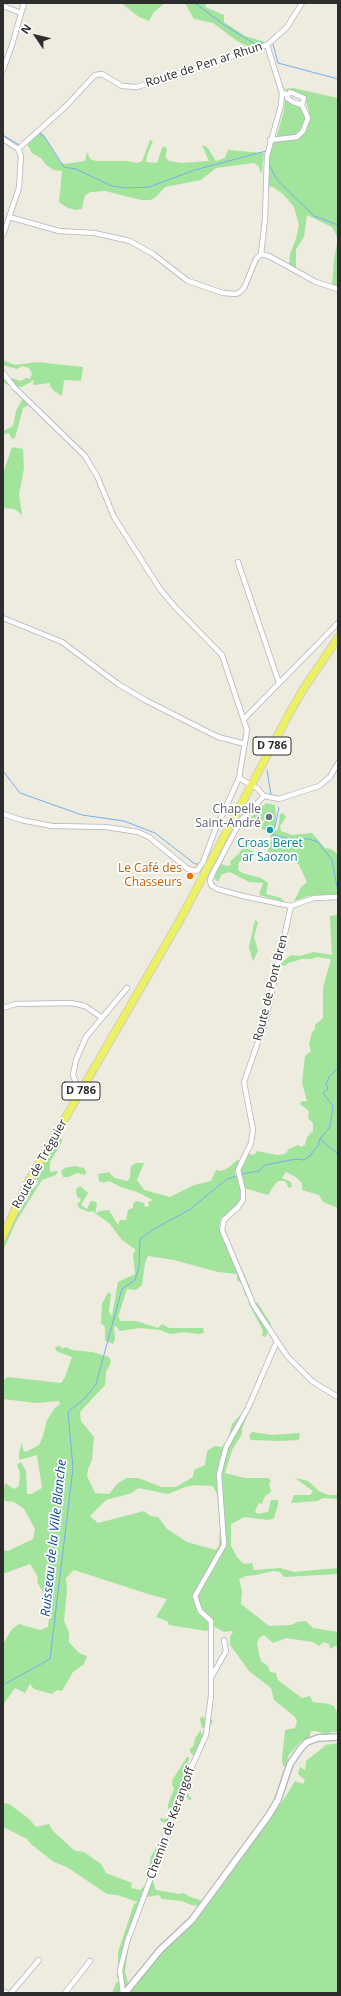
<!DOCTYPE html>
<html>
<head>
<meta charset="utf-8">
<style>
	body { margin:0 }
	#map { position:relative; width:341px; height:1996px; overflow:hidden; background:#eeebdf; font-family:"Open Sans",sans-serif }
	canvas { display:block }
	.frame { position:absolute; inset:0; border:4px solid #2d2d2d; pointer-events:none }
	.north { position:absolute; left:16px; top:16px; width:40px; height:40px; -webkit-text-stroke:3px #fff; paint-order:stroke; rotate:305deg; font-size:11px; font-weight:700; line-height:16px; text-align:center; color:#2d2d2d }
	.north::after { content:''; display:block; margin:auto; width:14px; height:18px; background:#2d2d2d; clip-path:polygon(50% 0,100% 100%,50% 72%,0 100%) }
</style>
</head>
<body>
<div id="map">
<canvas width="341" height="1996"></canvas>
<div class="frame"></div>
<div class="north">N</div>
</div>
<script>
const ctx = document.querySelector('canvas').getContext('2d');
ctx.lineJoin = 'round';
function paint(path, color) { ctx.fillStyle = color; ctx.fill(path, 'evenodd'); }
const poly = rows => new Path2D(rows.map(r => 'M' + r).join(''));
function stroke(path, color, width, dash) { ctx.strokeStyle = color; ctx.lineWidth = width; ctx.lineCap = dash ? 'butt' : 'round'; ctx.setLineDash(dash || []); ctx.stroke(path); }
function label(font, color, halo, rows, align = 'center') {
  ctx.font = font + ' "Open Sans",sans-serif'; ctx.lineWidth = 3.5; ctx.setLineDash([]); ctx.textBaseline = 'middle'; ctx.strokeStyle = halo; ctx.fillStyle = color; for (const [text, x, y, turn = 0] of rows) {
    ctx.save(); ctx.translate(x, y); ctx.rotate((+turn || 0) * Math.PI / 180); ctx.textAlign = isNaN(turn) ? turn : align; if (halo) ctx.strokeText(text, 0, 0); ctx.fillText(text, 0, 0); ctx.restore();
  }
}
const green = poly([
	[121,3,165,3,154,12,149,21,139,17],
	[185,3,206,3,205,7,224,15,224,22,245,36,265,42,258,46,249,47,237,41,213,23,194,19],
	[293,88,338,98,338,238,332,227,307,215,304,237,296,249,296,269,289,265,290,254,296,239,299,225,294,207,283,194,273,187,267,186,267,176,268,154,272,141,276,139,284,110,285,99,302,108,307,118,300,134,285,139,297,137,304,130,309,118,309,111,305,98,300,95,287,92,285,89],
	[41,132,61,163,64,164,85,161,87,152,90,159,96,161,126,161,137,163,142,161,150,140,153,141,147,155,146,162,157,163,162,148,165,146,167,150,165,157,169,161,181,163,209,161,202,145,207,147,216,161,225,158,228,150,264,153,262,171,261,174,259,167,254,163,216,168,201,180,165,187,155,198,150,200,141,200,105,191,91,192,85,195,82,209,76,210,68,208,59,202,62,171,54,170,46,165,41,158,32,153,27,144],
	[338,239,338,288,332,287,334,259],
	[3,360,15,365,37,362,83,367,81,381,64,380,62,396,54,391,50,386,50,383,33,385,34,380,22,387,8,385,3,382,3,378,7,382,11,378,21,381,26,378,30,379,32,374,29,368,22,366,17,369,3,365],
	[22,400,25,400,29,405,23,408,15,438,12,439,9,433,3,434,3,431,13,426,16,411],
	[12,447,23,449,24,468,19,495,22,513,20,515,19,512,14,509,3,508,4,471],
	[266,803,275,805,276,817,274,832,278,829,280,814,283,813,286,817,280,826,281,831,292,835,312,833,325,848,331,849,337,854,338,894,309,896,294,901,301,887,307,882,299,865,292,859,275,852,268,852,268,846,272,839,269,834,271,833,260,828,266,819,268,820,272,815,268,815,258,826,246,822],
	[246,841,250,841,248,849,255,852,253,856,244,858,239,862,238,870,242,873,261,878,268,883,266,894,281,898,285,902,259,895,263,883,249,882,230,872,222,874,218,882,214,878,219,865,221,864,227,866,231,865,230,861,239,854],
	[338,900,338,1208,323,1202,319,1195,302,1190,302,1183,296,1177,286,1172,282,1178,291,1182,292,1186,289,1188,285,1181,278,1181,273,1187,268,1195,244,1188,240,1172,248,1154,254,1155,257,1151,277,1155,285,1154,289,1149,298,1145,301,1147,305,1145,307,1137,313,1131,313,1123,308,1118,309,1111,300,1104,302,1101,307,1101,302,1083,305,1056,311,1051,309,1045,312,1032,315,1029,315,1025,323,1018,323,988,331,959,316,957,312,959,302,959,288,963,285,966,281,965,281,963,291,955,300,956,313,952,332,955,330,916,337,915],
	[255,920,258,922,254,937,258,951,253,961,249,947],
	[58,1137,62,1139,62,1142,50,1162,50,1172,58,1171,56,1175,42,1180,17,1220,3,1250,3,1244,17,1214,20,1212,21,1203,27,1201,29,1196,27,1190,34,1188,38,1183,37,1179,35,1180,36,1175],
	[237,1160,240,1161,235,1173,242,1191,241,1201,232,1211,221,1218,219,1227,223,1229,250,1287,253,1305,257,1302,271,1324,266,1337,262,1336,263,1331,249,1304,248,1296,245,1295,242,1284,237,1280,237,1274,218,1272,174,1260,148,1256,145,1263,142,1285,136,1290,127,1289,118,1317,121,1321,136,1321,158,1328,162,1324,169,1328,203,1328,204,1333,198,1334,184,1332,170,1334,160,1330,140,1328,120,1331,116,1326,114,1327,115,1339,113,1344,105,1340,105,1327,101,1323,102,1304,108,1292,111,1294,109,1312,112,1316,118,1282,135,1274,133,1254,136,1250,122,1240,109,1223,92,1211,89,1212,79,1208,77,1204,80,1202,81,1199,77,1197,76,1189,80,1186,88,1193,81,1205,87,1209,91,1201,96,1202,97,1205,95,1212,97,1213,99,1211,109,1210,118,1225,120,1220,126,1220,128,1210,133,1208,133,1204,136,1201,144,1203,145,1207,149,1206,148,1202,153,1200,137,1192,121,1187,109,1181,103,1183,99,1181,98,1174,109,1172,114,1178,127,1181,130,1178,131,1166,136,1163,144,1163,137,1180,144,1190,170,1197,194,1185,211,1181,216,1170,221,1171,228,1168],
	[75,1166,84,1168,86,1172,85,1175,77,1173,68,1177,63,1177,61,1171,65,1168],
	[60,1346,62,1349,66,1347,72,1350,92,1352,109,1357,111,1362,106,1372,105,1385,80,1412,81,1421,94,1437,92,1460,88,1469,87,1476,95,1493,109,1494,118,1483,127,1478,138,1478,162,1487,176,1487,193,1477,194,1470,205,1465,207,1451,215,1446,222,1447,228,1439,232,1424,244,1411,249,1411,242,1429,242,1434,232,1450,225,1473,245,1478,269,1478,271,1481,269,1483,271,1492,265,1496,262,1504,259,1503,256,1509,255,1512,258,1514,268,1512,271,1500,278,1500,278,1505,274,1518,269,1520,244,1517,231,1524,231,1546,237,1557,244,1564,252,1563,254,1570,280,1568,294,1572,338,1568,338,1574,284,1577,280,1572,273,1571,256,1575,246,1576,239,1579,242,1591,241,1604,269,1626,291,1625,297,1622,306,1621,313,1628,338,1632,338,1647,335,1646,330,1649,329,1644,324,1642,319,1646,313,1642,286,1638,273,1643,264,1635,259,1638,257,1644,260,1658,262,1662,268,1666,270,1672,276,1673,278,1680,283,1684,302,1698,310,1696,313,1702,329,1704,334,1706,338,1714,338,1732,331,1732,327,1735,316,1731,311,1731,309,1739,300,1742,288,1756,287,1766,283,1766,282,1759,285,1730,295,1728,297,1722,295,1717,274,1700,271,1688,249,1671,230,1645,230,1637,233,1632,230,1631,224,1632,215,1627,206,1631,169,1625,167,1621,156,1617,167,1599,151,1595,74,1570,66,1578,67,1590,64,1621,69,1632,69,1642,79,1653,87,1656,84,1664,73,1672,62,1691,57,1690,52,1694,34,1689,30,1684,25,1693,15,1688,3,1705,3,1644,12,1629,19,1624,40,1630,48,1627,49,1618,46,1597,37,1582,38,1577,30,1564,3,1574,3,1550,8,1551,33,1539,35,1529,24,1509,14,1502,5,1501,3,1495,5,1483,14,1489,19,1486,20,1473,17,1465,21,1462,26,1471,27,1494,31,1494,42,1488,37,1455,19,1460,19,1453,22,1442,23,1450,26,1452,39,1445,43,1436,47,1420,55,1408,60,1404,59,1401,36,1403,3,1399,3,1381,7,1377,61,1383,65,1377,72,1357,56,1351,55,1347],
	[195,1485,213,1486,217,1494,220,1530,219,1545,216,1550,187,1542,167,1529,158,1517,150,1516,144,1511,98,1523,90,1516,106,1500,132,1493,138,1488,168,1494,185,1487],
	[252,1432,272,1435,300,1433,299,1440,280,1441,251,1440,249,1436],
	[295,1478,308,1481,319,1491,328,1495,338,1495,338,1499,323,1498,317,1501,291,1503,294,1495,310,1495,313,1491],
	[211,1711,210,1718,213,1721,208,1729,205,1746,195,1757,190,1752,190,1748,193,1747,195,1738,201,1730,201,1734,205,1733,205,1727,202,1728,200,1719,202,1716,206,1720],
	[338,1743,338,1993,126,1993,160,1951,203,1911,284,1799,295,1781,303,1784,305,1780,298,1774,300,1767,305,1770,306,1761,326,1745],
	[187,1757,189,1757,189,1760,183,1772,183,1788,192,1799,189,1800,184,1793,181,1794,169,1829,160,1863,155,1868,149,1868,151,1856,156,1848,160,1847,164,1836,167,1824,161,1821,160,1818,166,1819,168,1817,168,1804,174,1789,172,1784,173,1779],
	[3,1803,9,1804,28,1818,36,1827,49,1824,53,1831,75,1851,84,1852,101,1864,106,1873,132,1883,131,1888,140,1890,152,1879,156,1890,179,1894,184,1893,188,1896,202,1901,200,1906,191,1905,182,1901,162,1899,159,1895,147,1897,147,1894,129,1943,125,1971,128,1983,121,1993,112,1993,116,1983,120,1981,116,1976,118,1972,118,1952,134,1904,138,1902,117,1895,107,1894,67,1867,54,1862,32,1845,27,1839,3,1827]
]);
const stream = poly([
	[195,3,224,25,255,44,263,43],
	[273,44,278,63,338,79],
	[38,133,44,136,64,167,76,169,112,186,126,188,149,187,195,170,266,151],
	[3,135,19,145],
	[269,165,278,181,314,216,338,225],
	[267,770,271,795],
	[3,771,20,793,82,815,124,821,155,833,195,864,199,864],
	[278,807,279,808,273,835,290,839,309,839,318,842,332,860,338,892],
	[320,1139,338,1154],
	[241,1174,259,1171,265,1165,296,1159,304,1160,311,1155,313,1151,318,1146,320,1139,330,1127,333,1106,323,1093,328,1089,326,1085,329,1077,338,1068],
	[3,1685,50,1659,73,1468,68,1412,85,1398,96,1384,122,1289,135,1280,139,1267,140,1239,152,1230,189,1210,227,1179,237,1176]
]);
const minor = poly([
	[3,6,21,13],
	[3,70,12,45,24,3],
	[288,95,290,92,304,98,302,105],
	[3,139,18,149],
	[270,140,297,137,303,131,308,118,302,105,293,102,287,98,288,95,282,93],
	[9,217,59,231,94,233,130,241,153,254,188,281,223,293,236,294,240,292,244,288,256,259,261,254,265,219,267,156,281,105,282,93,267,45],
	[3,235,19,188,21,156,18,149,65,107,95,75,102,74,122,86,137,87,267,45,287,27,302,3],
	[261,254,269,256,316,282,338,289],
	[3,373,14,387,85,456,97,476,114,517,160,589,175,607,222,655,247,730,239,778,258,789,264,796,279,799,319,786,330,777,338,763],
	[238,562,279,683],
	[3,618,62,642,118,684,145,700,218,737,245,744],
	[244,719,338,623],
	[264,796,241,820,213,873,210,880,211,885,217,889,247,897,291,906,314,898,338,897],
	[3,814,21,820,52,826,106,827,138,832,149,837,188,869,197,871,203,862,214,833,239,778],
	[291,906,266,1019,244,1082,253,1130,251,1143,238,1170,243,1190,243,1200,238,1207,224,1220,222,1230,254,1306,277,1341,287,1356,313,1382,338,1397],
	[3,1008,16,1004,71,1003,85,1006,101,1017],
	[82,1089,77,1086,73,1075,76,1060,86,1037,127,988],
	[212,1676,226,1651,224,1640],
	[3,1991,7,1993],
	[11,1993,39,1960],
	[65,1993,90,1961],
	[123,1993,120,1970,127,1942,160,1853,178,1797,206,1735,211,1696,211,1621,200,1611,195,1596,224,1545,219,1474,226,1447,248,1408,277,1341]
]);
const tertiary = poly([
	[125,1993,160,1950,192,1920,269,1815,278,1800,290,1764,301,1748,307,1742,318,1738,338,1737]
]);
const primary = poly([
	[3,1236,27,1184,180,920,289,714,304,688,338,638]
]);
const markers = [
	[269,817,4,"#6b7280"],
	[270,830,4,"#0f9aa8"],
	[190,876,4,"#e8710a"]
];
const shields = [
	[272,746,38],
	[81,1091,38]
];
const shieldNames = [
	["D 786",272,746],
	["D 786",81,1091]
];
const streetNames = [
	["Route de Pen ar Rhun",204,65,-18],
	["Route de Pont Bren",271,988,-76],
	["Route de Tréguier",40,1164,-61],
	["Chemin de Kerangoff",171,1823,-70]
];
const worshipNames = [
	["Chapelle",261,810],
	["Saint-André",261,824]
];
const cultureNames = [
	["Croas Beret",270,844],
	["ar Saozon",270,858]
];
const foodNames = [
	["Le Café des",182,869],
	["Chasseurs",182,883]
];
const waterNames = [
	["Ruisseau de la Ville Blanche",54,1538,-84]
];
paint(green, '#a2e49c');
stroke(stream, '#74aeef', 1);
stroke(minor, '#b4b3c0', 6);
stroke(tertiary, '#b4b3c0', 8);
stroke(primary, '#cdcdcd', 9);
stroke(minor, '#fff', 4.5);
stroke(tertiary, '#fff', 5.5);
stroke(primary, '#ecf062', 7);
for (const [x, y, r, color] of markers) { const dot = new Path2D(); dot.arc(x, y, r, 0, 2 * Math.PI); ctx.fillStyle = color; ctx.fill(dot); stroke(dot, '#fff', 1.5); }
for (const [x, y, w] of shields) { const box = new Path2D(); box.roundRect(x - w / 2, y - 9, w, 18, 3); ctx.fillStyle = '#fff'; ctx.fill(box); stroke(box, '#2d2d2d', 1); }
label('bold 11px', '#2d2d2d', null, shieldNames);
label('12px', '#2d2d2d', '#fff', streetNames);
label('12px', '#5b616d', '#fff', worshipNames, 'right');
label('12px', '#0d838f', '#fff', cultureNames);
label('12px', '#c56008', '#fff', foodNames, 'right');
label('italic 13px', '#0e479f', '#fff', waterNames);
</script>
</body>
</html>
